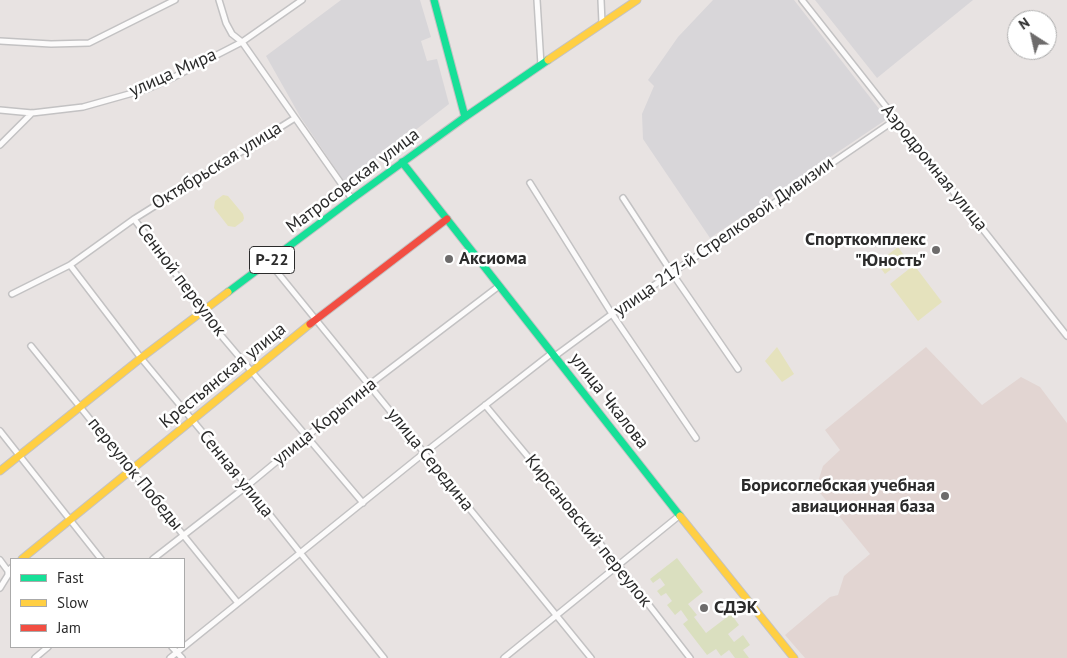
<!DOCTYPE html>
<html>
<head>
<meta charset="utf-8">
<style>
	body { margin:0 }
	#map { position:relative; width:1067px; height:658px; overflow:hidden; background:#e8e3e2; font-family:"PT Sans",sans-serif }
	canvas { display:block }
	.legend { position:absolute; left:10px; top:558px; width:175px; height:90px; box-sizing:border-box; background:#fff; border:1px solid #aaa; margin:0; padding:6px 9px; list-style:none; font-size:15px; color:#2b2b2b }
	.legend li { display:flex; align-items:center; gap:10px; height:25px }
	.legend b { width:25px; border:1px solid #aaa }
	.north { position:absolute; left:1007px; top:10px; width:50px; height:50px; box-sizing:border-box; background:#fff; border:1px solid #aaa; border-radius:50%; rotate:325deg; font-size:14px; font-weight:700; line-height:20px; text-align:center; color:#2b2b2b }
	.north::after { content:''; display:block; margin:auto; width:18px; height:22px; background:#6d6b6b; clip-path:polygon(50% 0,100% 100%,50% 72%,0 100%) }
</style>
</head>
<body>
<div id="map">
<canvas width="1067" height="658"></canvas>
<ul class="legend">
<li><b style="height:6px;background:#16e098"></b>Fast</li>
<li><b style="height:6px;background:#ffcf43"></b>Slow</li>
<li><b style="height:6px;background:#f24e42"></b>Jam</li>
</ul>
<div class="north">N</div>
</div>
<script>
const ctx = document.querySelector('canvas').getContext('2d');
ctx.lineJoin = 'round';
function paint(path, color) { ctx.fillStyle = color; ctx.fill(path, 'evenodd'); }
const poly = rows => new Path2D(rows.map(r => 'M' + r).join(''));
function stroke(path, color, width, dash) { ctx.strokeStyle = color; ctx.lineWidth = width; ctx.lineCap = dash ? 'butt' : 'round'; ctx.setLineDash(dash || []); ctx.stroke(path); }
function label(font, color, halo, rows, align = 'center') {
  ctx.font = font + ' "PT Sans",sans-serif'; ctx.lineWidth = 5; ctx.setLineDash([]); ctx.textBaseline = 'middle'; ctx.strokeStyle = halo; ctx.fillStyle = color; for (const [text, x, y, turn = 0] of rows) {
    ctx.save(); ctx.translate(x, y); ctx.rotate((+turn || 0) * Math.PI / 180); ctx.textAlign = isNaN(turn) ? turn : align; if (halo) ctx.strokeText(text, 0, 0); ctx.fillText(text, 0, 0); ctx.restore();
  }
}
const industrial = poly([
	[341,0,420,0,431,37,421,41,427,61,437,59,449,104,346,184,301,118,266,56],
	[713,0,794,0,887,119,710,238,643,139,642,114,654,86,648,80,678,37],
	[815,0,973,0,877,78]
]);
const education = poly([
	[926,347,982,405,1021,377,1040,387,1067,423,1067,658,805,658,785,635,830,597,838,595,844,576,870,554,816,488,823,466,840,450,825,430]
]);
const green = poly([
	[677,558,703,592,688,604,697,615,694,617,706,633,731,614,739,625,728,634,734,642,743,635,750,645,743,650,749,658,735,658,729,650,721,656,716,649,707,655,683,624,688,620,681,610,675,615,667,605,672,601,666,593,661,596,657,591,665,585,660,578,653,583,650,579]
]);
const pitch = poly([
	[223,195,228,196,243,214,244,218,243,221,235,227,228,226,214,208,215,201],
	[898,247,906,258,885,274,877,263],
	[914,265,942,302,918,321,890,284],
	[777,347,794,374,782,382,765,361]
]);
const street = poly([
	[219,0,226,23,232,34,242,42,352,199],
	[537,0,541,65],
	[601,0,602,23],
	[802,0,1067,336],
	[0,41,51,44,89,43,175,0],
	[0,110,32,113,83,107,147,89,174,77,242,42,302,0],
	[0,145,32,113],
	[530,183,612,314,696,438],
	[623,198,672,273,738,369],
	[134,219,204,311,208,320,363,503],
	[269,262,591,658],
	[70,265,141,358,247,486,384,658],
	[12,294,70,265,134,219,295,118],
	[31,346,238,603],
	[555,356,612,314,895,120],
	[485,405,618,565,690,658],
	[0,431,101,559],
	[153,559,247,486,369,385,499,286],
	[0,560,8,571,11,568],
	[0,588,8,575,8,571],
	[172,647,182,658],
	[35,658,48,647],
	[170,658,424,453,552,353],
	[504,658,680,515]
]);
const fast = poly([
	[434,0,465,117],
	[402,162,680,516],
	[228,292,352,199,465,117,548,60]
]);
const slow = poly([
	[548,60,637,0],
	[0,471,141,358,228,292],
	[680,516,794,658],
	[22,559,310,324]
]);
const jam = poly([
	[310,324,447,219]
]);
const markers = [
	[936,250,5,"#6d6b6b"],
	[449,259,5,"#6d6b6b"],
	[945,496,5,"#6d6b6b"],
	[704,608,5,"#6d6b6b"]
];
const shields = [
	[272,260,45]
];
const shieldNames = [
	["Р-22",272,260]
];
const streetNames = [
	["улица Мира",173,73,-24],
	["Октябрьская улица",217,166,-32],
	["Аэродромная улица",934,168,51],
	["Матросовская улица",353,181,-37],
	["улица 217-й Стрелковой Дивизии",724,237,-35],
	["Сенной переулок",181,280,53],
	["Крестьянская улица",223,376,-39],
	["улица Чкалова",609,401,52],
	["улица Корытина",325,422,-39],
	["улица Середина",430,460,51],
	["переулок Победы",135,474,51],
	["Сенная улица",236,474,51],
	["Кирсановский переулок",588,531,51]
];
const poiNames = [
	["Спорткомплекс",926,240],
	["\"Юность\"",926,261],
	["Аксиома",459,259,"left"],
	["Борисоглебская учебная",935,486],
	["авиационная база",935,507],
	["СДЭК",714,608,"left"]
];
paint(industrial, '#d8d6d9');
paint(education, '#e2d5d2');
paint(green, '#dadfbf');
paint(pitch, '#e5e2bd');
stroke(street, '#c3c2c3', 8);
stroke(fast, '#c3c2c3', 9);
stroke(slow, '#c3c2c3', 9);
stroke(jam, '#c3c2c3', 9);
stroke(street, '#fcfbfb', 5);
stroke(fast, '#16e098', 7);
stroke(slow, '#ffcf43', 7);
stroke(jam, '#f24e42', 7);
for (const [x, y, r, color] of markers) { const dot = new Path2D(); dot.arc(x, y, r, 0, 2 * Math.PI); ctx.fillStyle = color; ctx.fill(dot); stroke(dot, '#fff', 2); }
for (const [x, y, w] of shields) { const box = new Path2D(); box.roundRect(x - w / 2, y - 13.5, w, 27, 4); ctx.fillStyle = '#fff'; ctx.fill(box); stroke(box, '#2b2b2b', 1); }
label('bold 16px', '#2b2b2b', null, shieldNames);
label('18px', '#2b2b2b', '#fff', streetNames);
label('bold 18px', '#2b2b2b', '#fff', poiNames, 'right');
</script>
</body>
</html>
